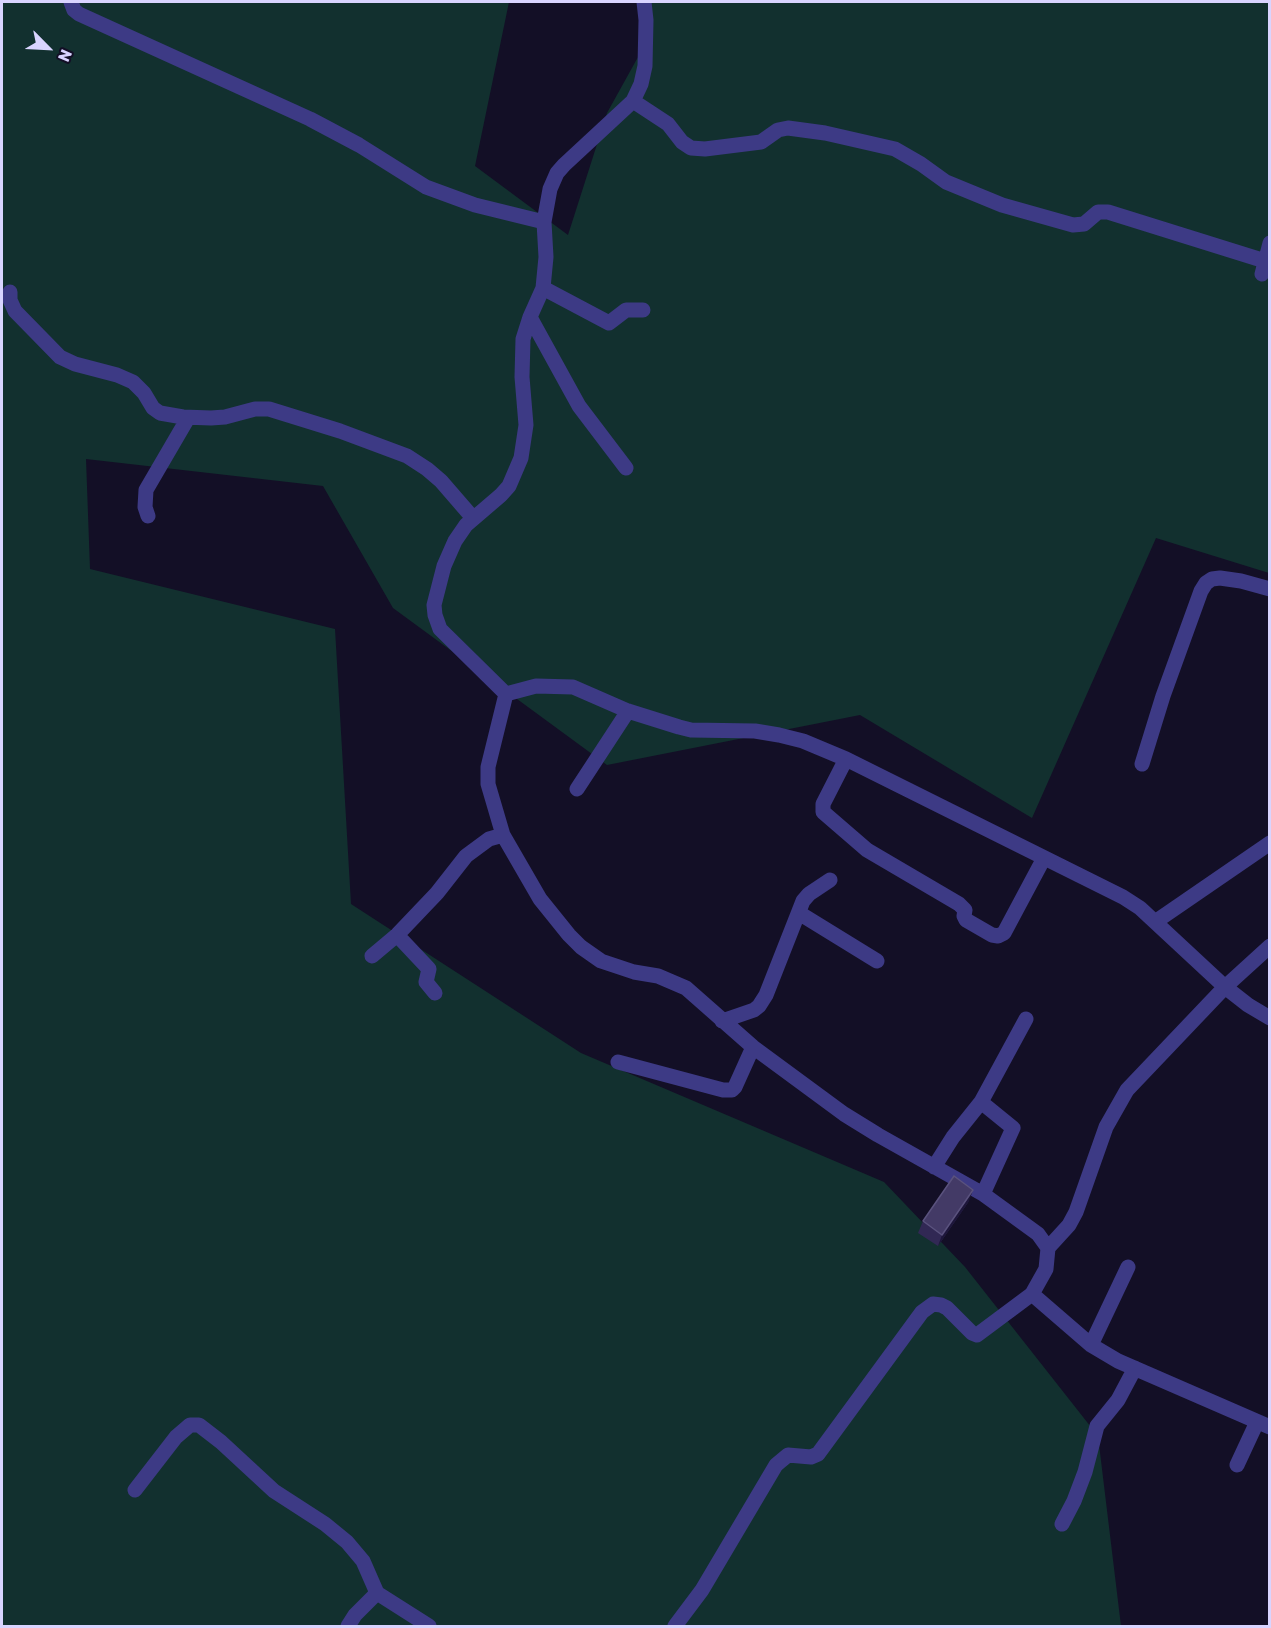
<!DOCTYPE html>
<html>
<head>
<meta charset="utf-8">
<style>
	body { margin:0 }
	#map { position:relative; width:1271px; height:1628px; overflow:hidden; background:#130f26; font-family:Rubik,sans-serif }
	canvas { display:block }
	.frame { position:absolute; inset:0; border:3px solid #d9d4ff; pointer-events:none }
	.north { position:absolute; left:18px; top:18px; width:60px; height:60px; -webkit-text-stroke:4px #130f26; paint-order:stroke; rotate:114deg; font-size:16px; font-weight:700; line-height:24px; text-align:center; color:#d9d4ff }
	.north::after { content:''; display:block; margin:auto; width:21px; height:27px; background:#d9d4ff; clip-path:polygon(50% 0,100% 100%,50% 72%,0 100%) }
</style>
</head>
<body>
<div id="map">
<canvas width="1271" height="1628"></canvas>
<div class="frame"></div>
<div class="north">N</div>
</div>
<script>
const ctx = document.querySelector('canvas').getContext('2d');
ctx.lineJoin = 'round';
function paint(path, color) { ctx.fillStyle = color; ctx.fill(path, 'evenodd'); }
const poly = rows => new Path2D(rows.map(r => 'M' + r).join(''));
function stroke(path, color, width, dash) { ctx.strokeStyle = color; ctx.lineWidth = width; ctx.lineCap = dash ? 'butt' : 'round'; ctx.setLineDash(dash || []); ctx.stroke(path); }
const green = poly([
	[2,2,509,2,475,166,568,235,607,113,648,39,647,2,1269,2,1269,573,1156,538,1032,818,860,715,607,765,393,608,323,486,86,459,90,569,335,629,351,904,581,1053,884,1182,965,1267,1098,1436,1121,1626,2,1626]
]);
const minor = poly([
	[71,2,74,10,79,14,310,119,359,145,426,187,475,205,544,222],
	[644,2,646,20,645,66,641,84,633,101,564,165,557,173,550,189,544,222,546,257,543,288,530,317,523,339,522,377,526,425,521,458,509,486,501,495,466,525,455,541,444,566,434,605,435,615,440,629,506,694,536,686,573,687,628,711,679,727,691,730,755,731,779,735,803,741,846,759,1123,897,1140,908,1225,987,1248,1005,1270,1018],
	[633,101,668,124,682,142,691,148,705,149,761,142,778,130,788,128,825,133,895,149,921,164,946,182,1002,205,1073,225,1084,224,1098,212,1108,212,1265,261],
	[1262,274,1270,243],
	[543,288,609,323,626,310,643,310],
	[10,292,10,300,15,311,60,357,75,364,117,375,133,382,144,393,153,408,160,413,183,417,211,418,225,417,255,409,269,409,340,431,407,456,427,469,441,481,473,518],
	[530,317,579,406,626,468],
	[148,516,145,507,146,490,188,418],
	[506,694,488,767,488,784,503,835,540,899,569,935,581,947,601,961,634,972,658,976,686,988,753,1047,844,1114,878,1135,983,1194,1038,1234,1048,1248],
	[846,759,823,804,823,812,867,850,959,904,965,910,964,916,966,920,992,935,998,936,1004,933,1044,858],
	[1142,764,1163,696,1201,591,1206,583,1212,579,1220,578,1241,581,1270,589],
	[577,789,628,711],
	[799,913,877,961],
	[1155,922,1270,843],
	[397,935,429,969,426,982,435,993],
	[372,956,397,935,437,893,466,856,489,839,503,835],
	[722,1021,754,1010,759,1006,766,995,803,901,809,894,830,880],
	[618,1062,723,1090,732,1090,735,1087,753,1047],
	[981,1102,1013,1128,983,1194],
	[934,1167,953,1137,981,1102,1026,1019],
	[1032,1294,1091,1345,1118,1361,1270,1427],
	[1091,1345,1128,1267],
	[1237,1465,1257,1422],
	[135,1490,176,1437,190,1425,199,1425,221,1442,274,1491,325,1524,347,1542,363,1561,377,1593],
	[1062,1524,1074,1501,1085,1472,1097,1426,1118,1400,1135,1368],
	[348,1626,355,1615,377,1593,429,1626],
	[675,1626,702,1590,776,1465,788,1455,811,1457,818,1454,922,1312,933,1304,941,1305,947,1308,972,1333,977,1335,1032,1294,1046,1269,1048,1248,1069,1225,1076,1212,1106,1127,1127,1090,1225,987,1270,946]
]);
const wall = poly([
	[969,1201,938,1246,918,1233,923,1221]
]);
const shadedWall = poly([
	[973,1190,969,1201,938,1246,942,1235]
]);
const building = poly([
	[954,1176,973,1190,942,1235,923,1221,954,1176]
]);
paint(green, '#12302f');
stroke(minor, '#3d3a85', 15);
paint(wall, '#312854');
paint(shadedWall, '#1d163a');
paint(building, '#433a66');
stroke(building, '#5a527e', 1.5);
</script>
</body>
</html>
